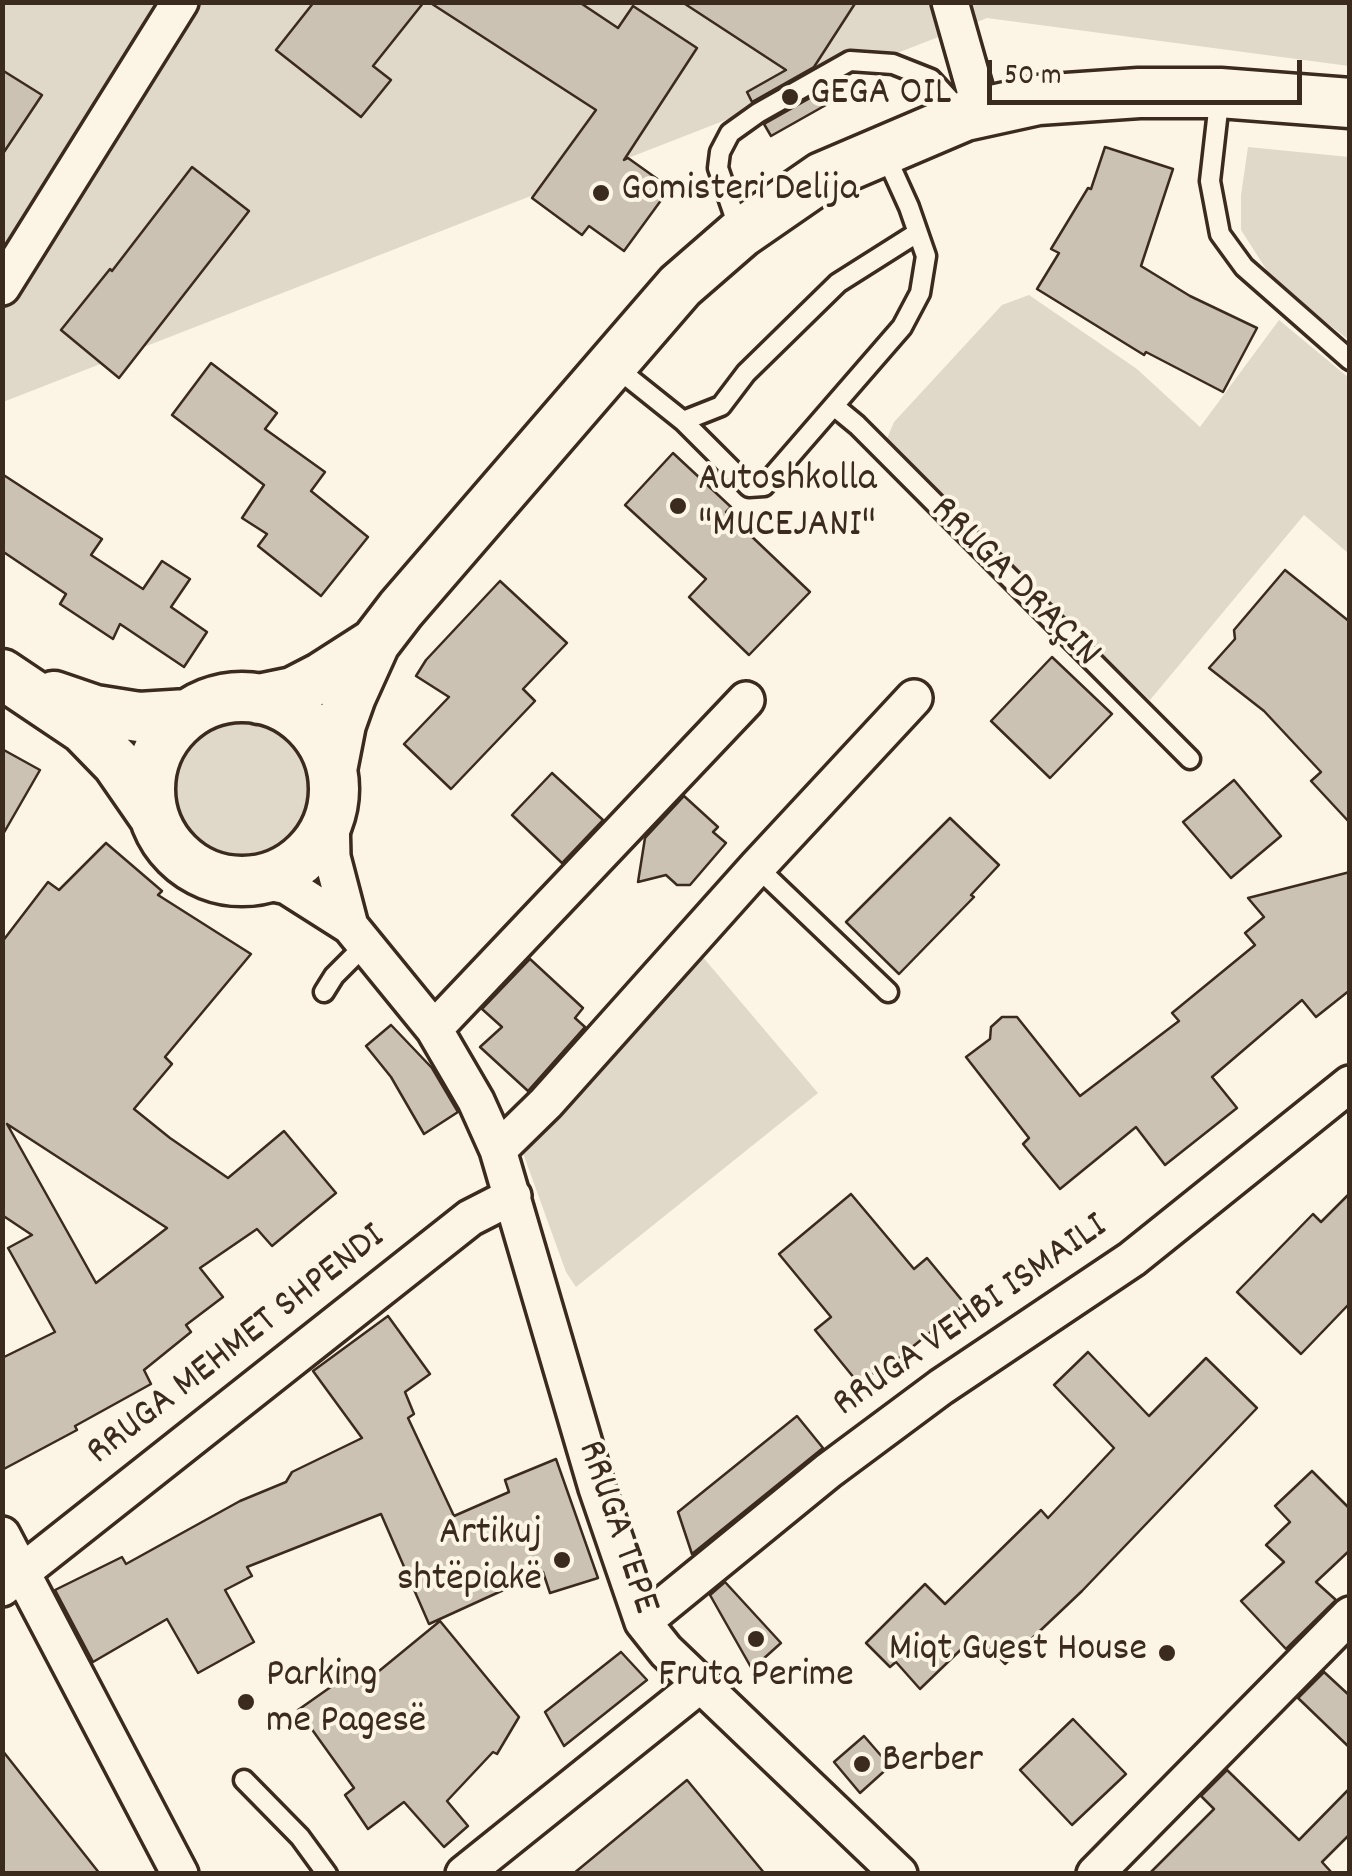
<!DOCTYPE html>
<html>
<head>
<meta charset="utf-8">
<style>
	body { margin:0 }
	#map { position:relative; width:1352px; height:1876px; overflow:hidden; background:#fcf5e5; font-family:Dekko,sans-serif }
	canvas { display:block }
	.frame { position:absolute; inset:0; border:5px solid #3b2a1e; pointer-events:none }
	.scale { position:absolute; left:987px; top:60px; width:315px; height:45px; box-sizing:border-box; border:5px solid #3b2a1e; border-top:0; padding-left:12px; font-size:30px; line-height:35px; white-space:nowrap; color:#3b2a1e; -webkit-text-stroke:8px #fcf5e5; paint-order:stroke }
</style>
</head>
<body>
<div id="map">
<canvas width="1352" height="1876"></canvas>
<div class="frame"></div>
<div class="scale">50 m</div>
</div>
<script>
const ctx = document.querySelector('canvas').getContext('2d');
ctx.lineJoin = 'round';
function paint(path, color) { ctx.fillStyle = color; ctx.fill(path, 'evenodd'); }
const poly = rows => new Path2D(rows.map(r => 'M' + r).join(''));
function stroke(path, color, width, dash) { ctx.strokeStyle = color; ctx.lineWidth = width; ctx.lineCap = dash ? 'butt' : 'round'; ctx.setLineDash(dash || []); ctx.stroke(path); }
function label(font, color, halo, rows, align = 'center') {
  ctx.font = font + ' Dekko,sans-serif'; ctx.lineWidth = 8; ctx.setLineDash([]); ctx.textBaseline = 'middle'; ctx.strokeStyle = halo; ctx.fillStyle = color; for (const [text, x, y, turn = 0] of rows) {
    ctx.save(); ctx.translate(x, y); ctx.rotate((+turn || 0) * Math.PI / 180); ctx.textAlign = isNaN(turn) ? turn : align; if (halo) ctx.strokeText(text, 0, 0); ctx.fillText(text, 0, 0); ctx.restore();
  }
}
const green = poly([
	[3,3,1349,3,1349,66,987,18,3,402],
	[1248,147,1349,157,1349,340,1275,283,1241,230,1241,195],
	[1029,295,1137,369,1200,427,1279,320,1349,378,1349,554,1304,515,1150,700,888,447,886,441,894,422,1002,305],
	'176 791a67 67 0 1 1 134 0a67 67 0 1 1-134 0Z',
	[696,949,818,1093,576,1287,566,1272,519,1142]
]);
const building = poly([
	[314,2,424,2,373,66,391,80,361,117,276,50,314,2],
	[429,2,579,2,618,28,633,6,697,48,624,160,628,158,670,188,624,251,589,226,582,235,532,198,596,110,429,2],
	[682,2,856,2,814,67,752,102,747,92,786,70,682,2],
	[2,70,42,95,2,155,2,70],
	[826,89,833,101,771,136,764,124,826,89],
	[1105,147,1173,169,1141,266,1190,296,1257,328,1223,392,1146,352,1144,355,1037,289,1059,253,1051,249,1088,188,1091,189,1105,147],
	[192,167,249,211,119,378,61,330,110,269,112,271,192,167],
	[211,363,277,413,265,429,325,472,311,491,368,537,321,596,258,546,267,534,242,518,264,485,172,415,211,363],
	[673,453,731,507,726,512,810,592,749,655,689,597,706,579,625,505,673,453],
	[2,474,102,539,91,555,143,589,162,561,190,579,171,607,207,632,184,667,120,624,113,639,60,604,66,594,2,551,2,474],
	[1285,570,1350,622,1350,823,1311,781,1321,772,1264,711,1209,668,1235,639,1234,630,1285,570],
	[500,581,567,643,523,689,535,701,451,789,404,744,449,697,416,676,426,660,500,581],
	[1052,657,1112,714,1050,778,991,721,1052,657],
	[2,749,40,770,2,836,2,749],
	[552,773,603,820,562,863,512,815,552,773],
	[1234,780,1281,836,1231,878,1183,822,1234,780],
	[684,796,718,827,713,832,726,843,690,885,677,885,666,875,638,882,645,838,684,796],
	[950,818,999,865,971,895,974,897,899,974,846,922,950,818],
	[106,843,162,891,158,895,251,954,165,1057,172,1064,134,1109,170,1138,228,1178,284,1131,336,1193,272,1246,257,1229,200,1268,223,1297,186,1325,191,1332,144,1370,151,1384,75,1426,77,1430,2,1470,2,1358,55,1332,8,1248,32,1235,2,1215,2,942,48,882,59,890,106,843],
	[7,1124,167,1228,96,1283,7,1124],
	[1350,872,1350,990,1316,1017,1302,1000,1212,1077,1237,1108,1165,1165,1136,1127,1060,1189,1023,1144,1029,1138,966,1057,990,1039,991,1027,1002,1017,1017,1017,1080,1096,1179,1021,1172,1013,1255,945,1245,933,1264,917,1248,898,1350,872],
	[530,959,583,1008,575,1018,585,1027,528,1091,480,1047,502,1027,482,1009,530,959],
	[391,1025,432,1068,458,1112,424,1134,391,1077,366,1046,391,1025],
	[1350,1193,1350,1303,1301,1354,1237,1292,1313,1214,1321,1222,1350,1193],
	[851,1194,914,1269,927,1258,965,1304,878,1375,875,1372,859,1384,815,1330,831,1317,779,1254,851,1194],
	[388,1316,430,1374,405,1392,414,1414,408,1418,454,1516,509,1492,505,1480,556,1459,598,1578,550,1593,543,1572,429,1624,381,1514,247,1567,252,1576,225,1590,254,1642,198,1673,167,1619,93,1662,55,1590,122,1557,126,1564,240,1501,286,1482,292,1472,362,1438,313,1371,388,1316],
	[1088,1352,1149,1416,1206,1358,1257,1408,1082,1591,1005,1664,977,1634,920,1689,896,1662,890,1667,866,1643,925,1584,945,1604,1041,1510,1048,1518,1114,1448,1054,1385,1088,1352],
	[797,1416,823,1448,692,1554,678,1512,797,1416],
	[1312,1471,1350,1509,1350,1550,1316,1582,1336,1600,1286,1649,1241,1601,1284,1562,1266,1545,1290,1522,1275,1506,1312,1471],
	[725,1582,781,1643,752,1669,710,1595,725,1582],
	[440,1621,519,1717,497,1754,493,1752,447,1801,468,1826,444,1847,404,1802,368,1829,345,1795,354,1788,298,1710,352,1672,362,1685,440,1621],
	[621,1652,647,1680,564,1746,545,1712,621,1652],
	[1324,1672,1350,1696,1350,1748,1298,1698,1324,1672],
	[1073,1719,1126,1774,1072,1825,1020,1770,1073,1719],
	[864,1736,890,1766,860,1793,834,1762,864,1736],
	[2,1750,100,1874,2,1874,2,1750],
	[1227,1770,1299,1840,1350,1788,1350,1834,1322,1862,1333,1874,1149,1874,1214,1809,1201,1796,1227,1770],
	[687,1780,765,1874,573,1874,687,1780]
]);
const service = poly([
	[1220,93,1210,181,1220,234,1244,267,1350,360],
	[740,232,718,168,720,152,730,133,758,113,850,61,893,64,931,79,964,115],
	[613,365,683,421,721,406,746,373,838,283,917,233],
	[834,406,857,425,1190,759],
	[683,421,749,487,764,486,902,327,920,293,926,256,909,207,885,154],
	[757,867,888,992],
	[324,992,334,976,365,945],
	[244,1780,300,1837,327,1874]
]);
const minor = poly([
	[950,2,981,111],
	[2,287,180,2],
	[331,814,332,857,350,926],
	[259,880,287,886,350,926,434,1029,476,1101,498,1150,597,1488,643,1622,666,1651,899,1874],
	[434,1029,746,700],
	[498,1150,546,1103,757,867,914,698],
	[2,1535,180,1874],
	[2,1588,470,1218,513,1196],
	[643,1622,828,1471,941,1387,1132,1259,1350,1084],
	[464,1874,702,1683],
	[1095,1874,1350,1615]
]);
const secondary = poly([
	[2,674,84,729,117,763,153,815],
	[54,696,95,710,139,717,188,714],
	'150 789a92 92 0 1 1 184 0a92 92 0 1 1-184 0Z',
	[259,699,293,692,322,677,375,643],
	[332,770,341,724,351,696,375,643,401,609,680,286,741,233,822,177,965,116,1038,100,1139,93,1220,93,1350,103]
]);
const markers = [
	[790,97,10,"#3b2a1e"],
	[601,193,10,"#3b2a1e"],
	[678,506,10,"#3b2a1e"],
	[562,1560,10,"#3b2a1e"],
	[756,1639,10,"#3b2a1e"],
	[1167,1653,10,"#3b2a1e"],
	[246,1702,10,"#3b2a1e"],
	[862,1764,10,"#3b2a1e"]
];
const poiNames = [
	["GEGA OIL",810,97],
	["Gomisteri Delija",621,193],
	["Autoshkolla",698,483],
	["\"MUCEJANI\"",698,529],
	["Artikuj",542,1537,"right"],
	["shtëpiakë",542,1583,"right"],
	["Miqt Guest House",1147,1653,"right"],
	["Parking",266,1679],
	["me Pagesë",266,1725],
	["Fruta Perime",756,1679,"center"],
	["Berber",882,1764]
];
const streetNames = [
	["RRUGA DRAÇIN",1013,584,45],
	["RRUGA VEHBI ISMAILI",972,1318,-35],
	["RRUGA MEHMET SHPENDI",238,1347,-38],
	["RRUGA TEPE",615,1528,71]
];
paint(green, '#e0d8c8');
paint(building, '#ccc2b3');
stroke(building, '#3b2a1e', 2.5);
stroke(service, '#3b2a1e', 25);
stroke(minor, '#3b2a1e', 42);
stroke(secondary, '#3b2a1e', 55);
stroke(service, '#fcf5e5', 18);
stroke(minor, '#fcf5e5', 35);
stroke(secondary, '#fcf5e5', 48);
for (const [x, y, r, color] of markers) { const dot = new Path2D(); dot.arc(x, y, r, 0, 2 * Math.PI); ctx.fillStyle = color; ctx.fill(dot); stroke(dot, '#fcf5e5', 4); }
label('40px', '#3b2a1e', '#fcf5e5', poiNames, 'left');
label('40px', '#3b2a1e', '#fcf5e5', streetNames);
</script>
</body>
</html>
